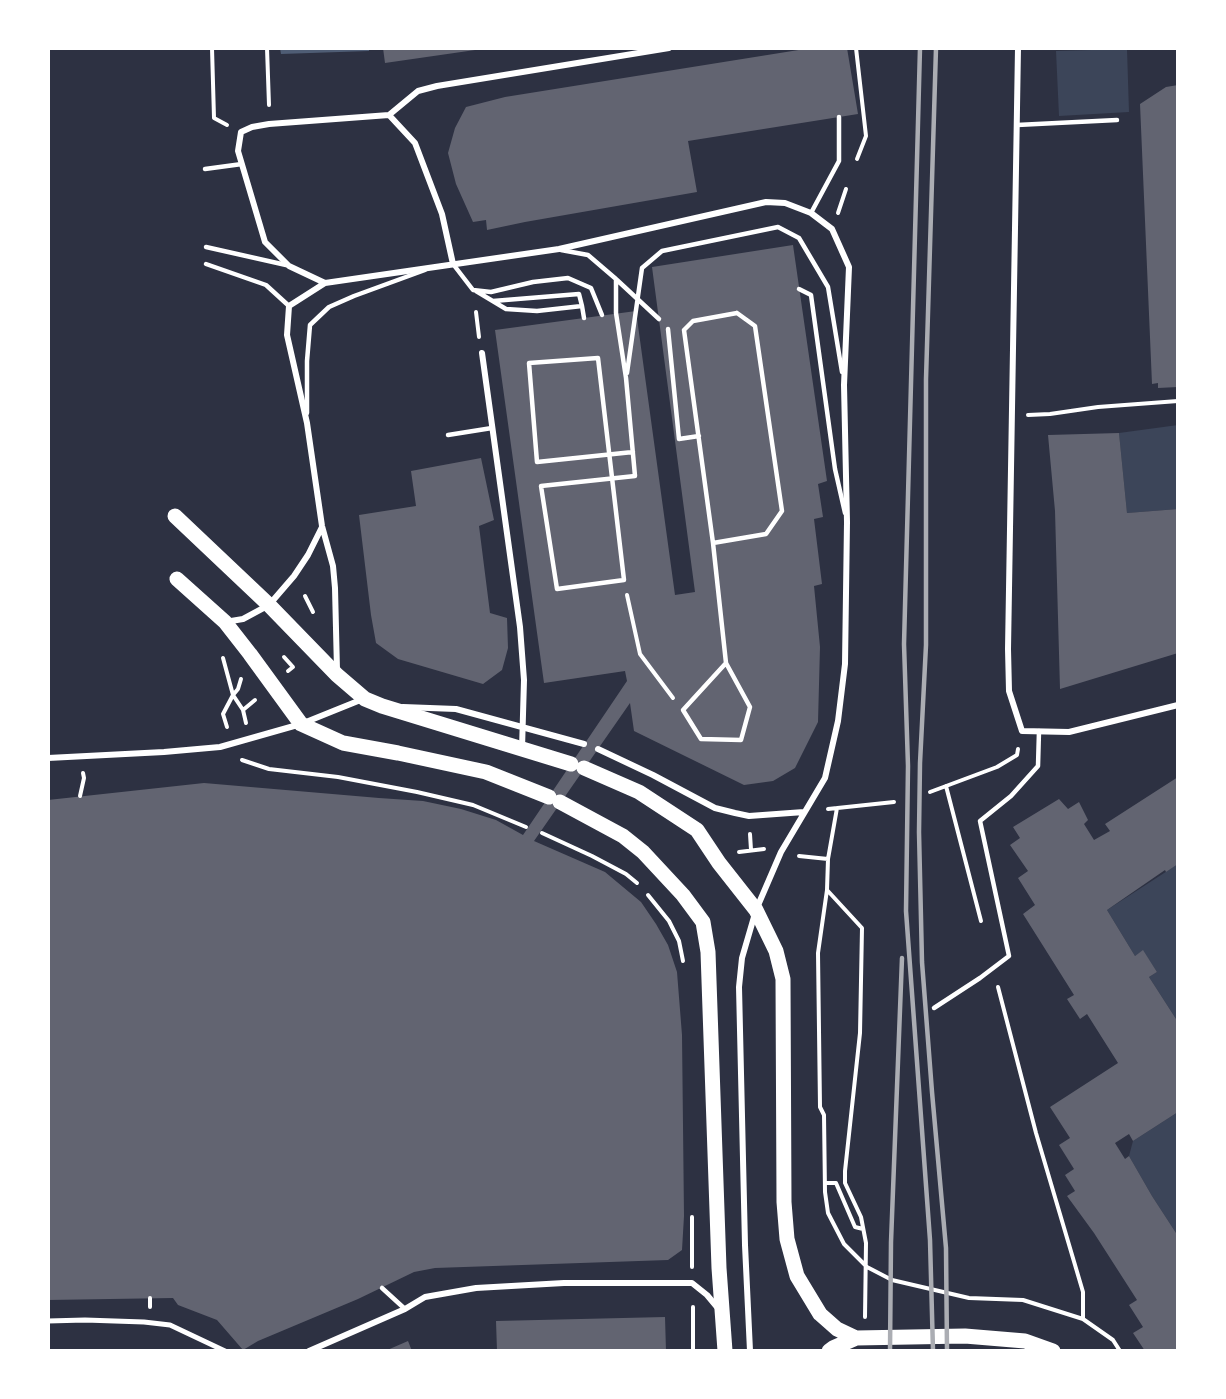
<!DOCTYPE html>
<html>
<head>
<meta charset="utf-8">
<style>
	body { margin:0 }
	#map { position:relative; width:1226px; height:1399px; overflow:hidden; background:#2d3142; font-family:"Open Sans",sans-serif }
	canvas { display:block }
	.frame { position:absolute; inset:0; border:50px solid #fff; pointer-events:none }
</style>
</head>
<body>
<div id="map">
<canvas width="1226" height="1399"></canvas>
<div class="frame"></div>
</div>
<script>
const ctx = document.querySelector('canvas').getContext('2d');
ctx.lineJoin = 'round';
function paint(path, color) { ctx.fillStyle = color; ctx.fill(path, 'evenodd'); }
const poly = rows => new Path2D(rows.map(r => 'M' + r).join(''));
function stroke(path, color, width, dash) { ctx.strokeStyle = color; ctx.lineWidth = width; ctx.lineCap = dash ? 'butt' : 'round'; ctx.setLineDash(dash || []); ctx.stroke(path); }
const green = poly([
	[1127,49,1129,112,1059,116,1056,51],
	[1178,425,1178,509,1127,513,1119,433],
	[1178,864,1178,1022,1149,977,1157,972,1143,951,1135,956,1107,910],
	[1178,1112,1178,1236,1152,1196,1129,1156,1133,1141]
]);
const water = poly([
	[280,48,369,48,369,51,281,54]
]);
const building = poly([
	[383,48,482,48,482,49,385,63],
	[811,48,847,48,858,114,688,141,697,192,525,222,487,230,486,220,473,222,456,184,448,153,455,128,466,107,505,97],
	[1178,85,1178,387,1158,388,1158,383,1152,384,1140,104,1166,87],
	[793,245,827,481,818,484,823,517,814,519,822,584,814,586,820,647,818,722,795,768,773,781,744,785,634,731,630,703,534,841,605,872,641,902,656,924,668,945,677,972,682,1035,684,1216,682,1250,668,1260,435,1268,414,1272,358,1299,258,1341,243,1350,217,1320,178,1305,173,1298,48,1300,48,800,204,783,379,798,423,801,461,809,496,820,523,835,627,681,625,671,544,683,495,330,636,311,675,595,695,592,652,267],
	[1119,433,1127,513,1178,509,1178,653,1060,689,1055,511,1048,435],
	[481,458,494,520,479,526,490,613,507,618,508,648,502,670,483,684,398,659,376,643,371,615,359,515,416,506,411,471],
	[1178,777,1178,864,1166,872,1165,870,1107,910,1135,956,1143,950,1157,972,1149,977,1178,1022,1178,1112,1133,1141,1129,1134,1115,1143,1125,1159,1129,1156,1152,1196,1178,1236,1178,1351,1145,1351,1133,1333,1143,1327,1129,1305,1137,1300,1094,1233,1067,1196,1075,1191,1065,1175,1074,1169,1059,1145,1070,1138,1050,1107,1118,1063,1087,1014,1080,1019,1067,999,1074,995,1023,914,1035,905,1018,878,1028,871,1010,845,1020,838,1013,827,1059,799,1068,809,1079,802,1088,820,1084,824,1094,840,1110,831,1105,824],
	[665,1317,666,1351,497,1351,496,1321],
	[408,1341,412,1351,385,1351]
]);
const path = poly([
	[212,48,214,118,227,125],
	[267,48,269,105],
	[856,48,866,136,857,159],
	[838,213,846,189],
	[476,312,479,337],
	[1028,415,1050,414,1098,407,1178,401],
	[627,595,640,654,673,698],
	[305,596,313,612],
	[284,657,293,667,288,671],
	[223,658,233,695,243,710],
	[246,723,243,710,255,700],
	[227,727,223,714,233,695,238,689,241,679],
	[242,760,269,769,338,777,417,792,473,805,526,827],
	[946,786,981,921],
	[930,792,997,767,1017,755,1018,749],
	[80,796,84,778,83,773],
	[837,808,828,859,827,890,818,953,820,1107,824,1115,825,1192,828,1213,844,1244,867,1267,892,1280,969,1298,1023,1300,1083,1319,1113,1340,1120,1351],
	[828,809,894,802],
	[542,833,592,856,626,874,637,883],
	[750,834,751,850],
	[739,852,764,849],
	[799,856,828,859],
	[827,890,862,928,860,1033,845,1171,845,1183,861,1217,866,1243,865,1317],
	[648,895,669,921,679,941,683,961],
	[998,987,1036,1133,1083,1292,1083,1319],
	[826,1183,836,1183,855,1227,863,1229],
	[692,1217,692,1267],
	[150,1298,150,1307],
	[693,1307,693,1351]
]);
const service = poly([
	[1017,125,1117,120],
	[205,169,242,164],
	[811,213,839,161,839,117],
	[206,247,286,265],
	[561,250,588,255,616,279,616,313,626,378,635,476,541,486,557,589,624,580,598,358,529,363,537,462,633,452],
	[206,264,266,285,289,306],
	[453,264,473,290,491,292,533,282,568,278,591,288,602,315],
	[617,280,659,319],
	[799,289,811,295,835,469,845,513],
	[476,291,506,309,537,311,582,306,584,318],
	[493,301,579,294,582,306],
	[737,313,755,326,782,511,766,534,713,543,684,330,693,321,737,313],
	[668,329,679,439,699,436],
	[627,373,642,268,662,251,778,227,799,238,828,287,842,372],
	[307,413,307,361,310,325,329,307,354,296,425,270],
	[448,435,492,428],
	[713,543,726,663,750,707,741,740,701,739,683,710,726,663],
	[934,1008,980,978,1009,956,980,821,1011,796,1038,766,1039,731],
	[382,1288,405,1309]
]);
const pedestrian = poly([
	[48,1321,85,1320,144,1322,170,1325,225,1351]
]);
const minor = poly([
	[1018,48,1008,649,1009,691,1022,731,1069,732,1178,705],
	[389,115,415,143,442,214,453,264],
	[325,283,289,266,265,242,238,151,241,132,252,127,269,124,389,115,418,91,437,86,669,48],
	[482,353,520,627,524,680,522,749],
	[225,622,243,619,269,605,294,576,308,555,322,527],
	[337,670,335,588,333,566,322,526,307,423,287,335,289,306,325,283,559,249,766,202,785,203,811,213,832,229,849,267,844,385,847,522,845,664,838,721,825,778,781,852,756,910,742,958,739,987,745,1245,750,1351],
	[403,707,456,709,584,744],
	[598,749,653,775,715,808,735,813,749,816,804,812],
	[48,758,164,752,220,747,301,724,363,699],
	[309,1351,405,1309,425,1297,476,1288,564,1283,692,1283,707,1295,717,1307]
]);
const primary = poly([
	[175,516,269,605,337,675,365,699,382,706,571,764],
	[177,579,225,622,250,654,301,724,343,743,398,753,486,772,549,797],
	[584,768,639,792,697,830,719,863,756,910,776,951,783,979,784,1202,787,1239,797,1276,820,1314,837,1329,856,1338],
	[560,802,623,836,643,852,683,895,703,922,708,952,719,1268,725,1351],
	[829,1351,833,1348,856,1338,965,1336,1025,1341,1053,1351]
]);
const rail = poly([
	[920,48,904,644,908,766,906,911,930,1240,933,1351],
	[936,48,926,379,926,645,920,763,919,832,922,962,932,1092,946,1248,947,1351],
	[890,1351,891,1242,902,958]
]);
paint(green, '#3c4559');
paint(water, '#4f5d75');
paint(building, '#626471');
stroke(path, '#fff', 4);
stroke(service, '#fff', 4.5);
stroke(pedestrian, '#fff', 5);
stroke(minor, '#fff', 6);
stroke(primary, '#fff', 15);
stroke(rail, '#abadb3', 4.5);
</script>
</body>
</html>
